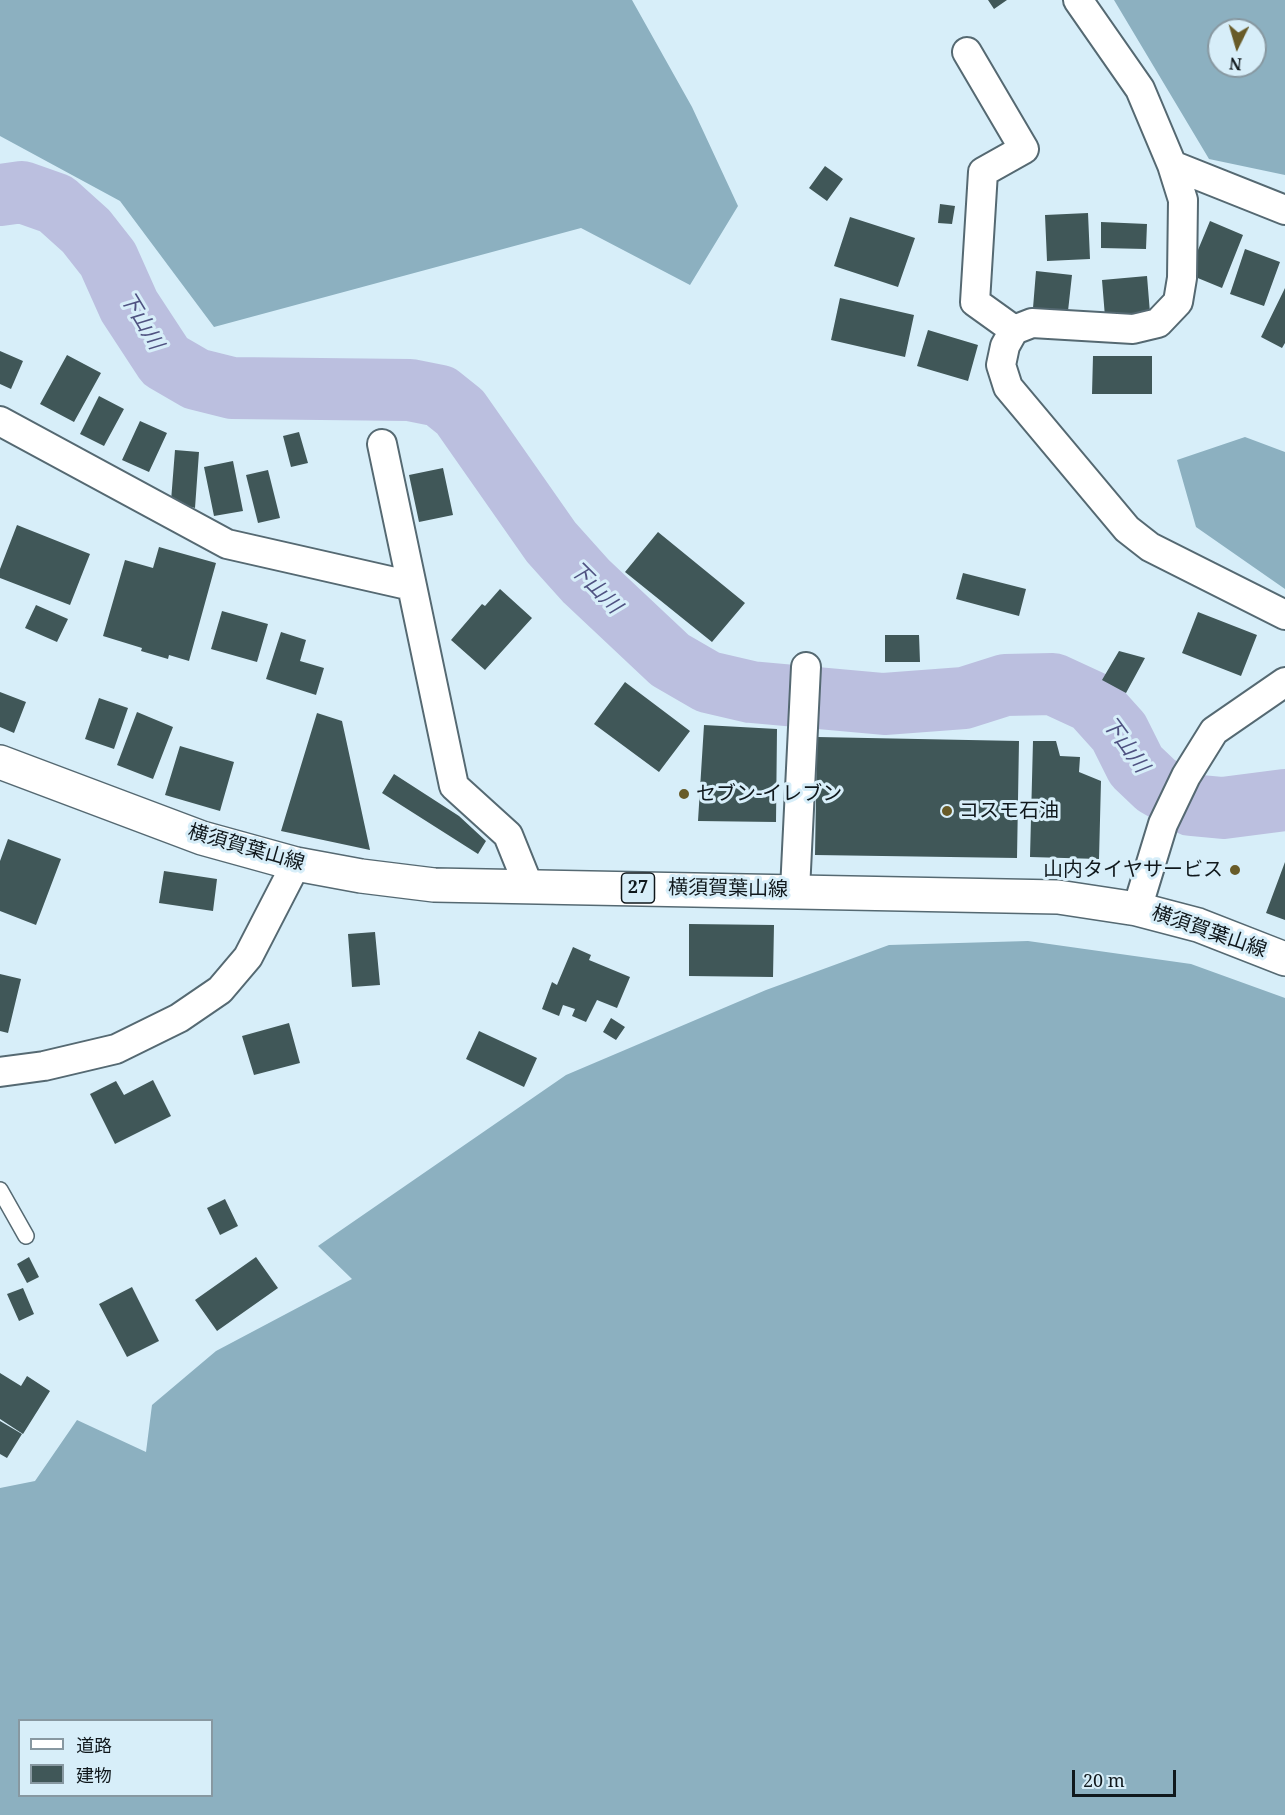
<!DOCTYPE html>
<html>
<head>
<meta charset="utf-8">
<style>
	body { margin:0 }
	#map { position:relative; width:1285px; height:1815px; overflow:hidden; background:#d7eef9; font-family:"Noto Serif","Noto Sans JP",serif }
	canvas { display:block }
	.legend { position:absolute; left:18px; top:1719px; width:195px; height:78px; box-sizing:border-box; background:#d7eef9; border:2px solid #8798a1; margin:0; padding:8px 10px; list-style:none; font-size:18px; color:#10181c }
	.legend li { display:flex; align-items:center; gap:12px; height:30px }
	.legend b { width:30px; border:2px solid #8798a1 }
	.north { position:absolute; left:1207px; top:18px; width:60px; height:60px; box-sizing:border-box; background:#d7eef9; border:2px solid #8798a1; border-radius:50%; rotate:185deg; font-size:16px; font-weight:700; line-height:24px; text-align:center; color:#10181c }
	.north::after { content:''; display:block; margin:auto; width:21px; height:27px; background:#685b28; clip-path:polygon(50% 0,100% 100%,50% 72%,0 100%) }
	.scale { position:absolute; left:1072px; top:1770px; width:104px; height:27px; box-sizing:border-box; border:3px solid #10181c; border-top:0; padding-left:8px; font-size:18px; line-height:21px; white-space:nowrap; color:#10181c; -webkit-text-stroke:4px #d7eef9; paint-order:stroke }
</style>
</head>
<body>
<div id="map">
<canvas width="1285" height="1815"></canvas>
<ul class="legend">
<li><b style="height:8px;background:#fff"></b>道路</li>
<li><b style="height:16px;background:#405758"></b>建物</li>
</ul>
<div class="north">N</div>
<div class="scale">20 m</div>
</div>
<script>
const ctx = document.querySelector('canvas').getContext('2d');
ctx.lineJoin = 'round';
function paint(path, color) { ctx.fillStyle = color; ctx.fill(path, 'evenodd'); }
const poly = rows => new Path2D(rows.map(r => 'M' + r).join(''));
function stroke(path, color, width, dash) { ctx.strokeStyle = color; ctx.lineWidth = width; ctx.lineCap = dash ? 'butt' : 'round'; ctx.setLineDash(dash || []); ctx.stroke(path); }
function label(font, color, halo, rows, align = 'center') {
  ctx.font = font + ' "Noto Serif","Noto Sans JP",serif'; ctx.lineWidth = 6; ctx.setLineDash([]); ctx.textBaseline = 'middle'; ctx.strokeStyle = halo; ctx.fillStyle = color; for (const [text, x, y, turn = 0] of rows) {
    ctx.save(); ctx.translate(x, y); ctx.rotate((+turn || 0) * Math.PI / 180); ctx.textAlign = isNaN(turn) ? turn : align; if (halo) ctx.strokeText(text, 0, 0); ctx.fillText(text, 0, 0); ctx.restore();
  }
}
const forest = poly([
	[0,0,632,0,692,107,738,206,690,285,581,228,214,327,120,201,0,136],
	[1114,0,1285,0,1285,175,1209,159],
	[1219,30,1255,30,1255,66,1219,66],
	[1245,437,1285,452,1285,589,1196,527,1177,460],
	[1028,941,1191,964,1285,998,1285,1815,0,1815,0,1488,35,1481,77,1420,146,1452,152,1405,216,1351,352,1279,318,1246,566,1075,766,990,889,945],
	[212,1720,212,1796,20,1796,20,1720]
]);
const river = poly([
	[0,195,22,192,56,204,86,231,108,259,129,306,165,361,196,379,232,388,410,390,440,396,460,412,551,542,586,581,670,660,708,682,751,692,884,704,964,698,1005,685,1053,684,1092,702,1119,732,1136,766,1156,785,1191,805,1223,808,1285,800]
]);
const building = poly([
	[988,0,1007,0,994,9],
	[825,166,843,179,827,201,809,188],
	[940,204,955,206,952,224,938,223],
	[1088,213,1090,259,1047,261,1045,215],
	[850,217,915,238,898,287,834,266],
	[1210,221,1243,235,1222,288,1188,274],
	[1101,222,1147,224,1146,249,1101,248],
	[1245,249,1280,262,1264,306,1230,294],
	[1036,271,1072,275,1068,311,1033,308],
	[1147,276,1150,313,1105,317,1102,280],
	[1285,288,1285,343,1282,348,1261,337],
	[840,298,914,315,905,357,831,340],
	[928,330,978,345,968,381,917,366],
	[0,351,23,361,11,389,0,384],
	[67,355,101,373,74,422,40,404],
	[1093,356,1152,356,1152,394,1092,394],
	[99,396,124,409,104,446,80,434],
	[140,421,167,433,149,472,122,460],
	[299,432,308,463,291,467,283,436],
	[175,450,199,452,195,508,171,501],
	[233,461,243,511,214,516,204,467],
	[443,468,453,515,419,522,409,475],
	[268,470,280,518,258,523,246,475],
	[17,525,90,554,70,605,0,578,0,569],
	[658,532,745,603,712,642,625,572],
	[159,547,216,563,189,661,169,655,168,659,141,651,142,648,103,636,125,560,153,568],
	[963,573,1026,589,1019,616,956,599],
	[500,589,532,618,485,670,451,640,482,604,485,606],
	[36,605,68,619,57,642,25,628],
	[222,611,268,624,257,662,211,649],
	[1198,612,1257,635,1241,676,1182,653],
	[281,632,306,640,300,661,324,668,316,695,266,679],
	[885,635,919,635,920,662,885,662],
	[1119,651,1145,658,1126,693,1102,680],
	[625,682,690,731,659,772,594,724],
	[0,692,26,702,14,733,0,727],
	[99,698,128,708,114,749,85,739],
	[137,712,173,727,153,779,117,765],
	[317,713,342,721,370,850,281,831],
	[704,725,777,729,776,822,698,821],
	[817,737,1019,741,1017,858,815,855],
	[1033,741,1056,741,1060,756,1080,757,1079,772,1101,781,1099,859,1030,857],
	[180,746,234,762,220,811,165,795],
	[394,774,459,816,486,841,478,854,382,793],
	[8,839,61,859,36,925,0,911,0,861],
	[1285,862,1285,920,1266,913],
	[164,871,217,879,213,911,159,903],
	[689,924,774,925,773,977,689,976],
	[375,932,380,985,352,987,348,934],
	[573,947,591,955,589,960,630,977,617,1008,597,1000,586,1022,572,1016,575,1009,563,1005,559,1016,542,1009,552,982,557,985],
	[0,974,21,979,8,1033,0,1031],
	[611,1018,625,1027,616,1040,603,1032],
	[289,1023,300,1063,254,1075,242,1036],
	[479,1031,537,1058,524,1087,466,1059],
	[153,1080,171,1116,115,1144,90,1094,116,1081,124,1095],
	[225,1199,238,1226,220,1235,207,1208],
	[29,1257,39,1277,27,1283,17,1264],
	[256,1257,278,1288,217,1331,195,1300],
	[132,1287,159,1341,127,1357,99,1304],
	[23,1288,34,1314,19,1321,7,1294],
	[0,1373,21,1386,27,1376,50,1391,23,1434,0,1419],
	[0,1421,22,1434,7,1458,0,1454]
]);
const lane = poly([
	[0,1190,26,1236]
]);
const street = poly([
	[1078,0,1140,89,1172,165,1183,200,1182,278,1178,302,1158,323,1133,329,1032,323,1014,330,1005,346,1001,365,1008,387,1127,529,1150,547,1285,615],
	[967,52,1024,149,983,172,975,302,1014,330],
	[1172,165,1285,210],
	[0,421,227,544,412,586,454,786,508,835,529,887],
	[382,444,412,586],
	[795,890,806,667],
	[1137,909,1163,824,1186,776,1214,731,1285,682],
	[0,1072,44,1066,116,1049,179,1018,220,990,248,957,296,864]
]);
const primary = poly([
	[0,762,202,838,296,864,361,876,434,885,1058,897,1137,909,1198,925,1285,959]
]);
const markers = [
	[684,794,6,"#685b28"],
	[947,811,6,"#685b28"],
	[1235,870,6,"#685b28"]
];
const shields = [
	[638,888,33]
];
const shieldNames = [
	["27",638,888]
];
const poiNames = [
	["セブン-イレブン",696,794],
	["コスモ石油",959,811],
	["山内タイヤサービス",1223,870,"right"]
];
const streetNames = [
	["横須賀葉山線",246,848,16],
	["横須賀葉山線",728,889,1],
	["横須賀葉山線",1209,932,19]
];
const waterNames = [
	["下山川",141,321,59],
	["下山川",595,588,45],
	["下山川",1125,745,54]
];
paint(forest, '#8cb0c0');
stroke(river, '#bbbfdf', 62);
paint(building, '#405758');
stroke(lane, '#556972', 18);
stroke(street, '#556972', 32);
stroke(primary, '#556972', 36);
stroke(lane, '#fff', 15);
stroke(street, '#fff', 28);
stroke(primary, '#fff', 33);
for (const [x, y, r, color] of markers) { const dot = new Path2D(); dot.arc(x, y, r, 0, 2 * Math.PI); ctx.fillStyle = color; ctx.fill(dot); stroke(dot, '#d7eef9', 2); }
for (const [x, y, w] of shields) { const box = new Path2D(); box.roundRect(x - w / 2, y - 15, w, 30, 4.5); ctx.fillStyle = '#d7eef9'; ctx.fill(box); stroke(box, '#10181c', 1.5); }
label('bold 18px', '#10181c', null, shieldNames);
label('20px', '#10181c', '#d7eef9', poiNames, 'left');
label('20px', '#10181c', '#d7eef9', streetNames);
label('italic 21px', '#4f5281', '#d7eef9', waterNames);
</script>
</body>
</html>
